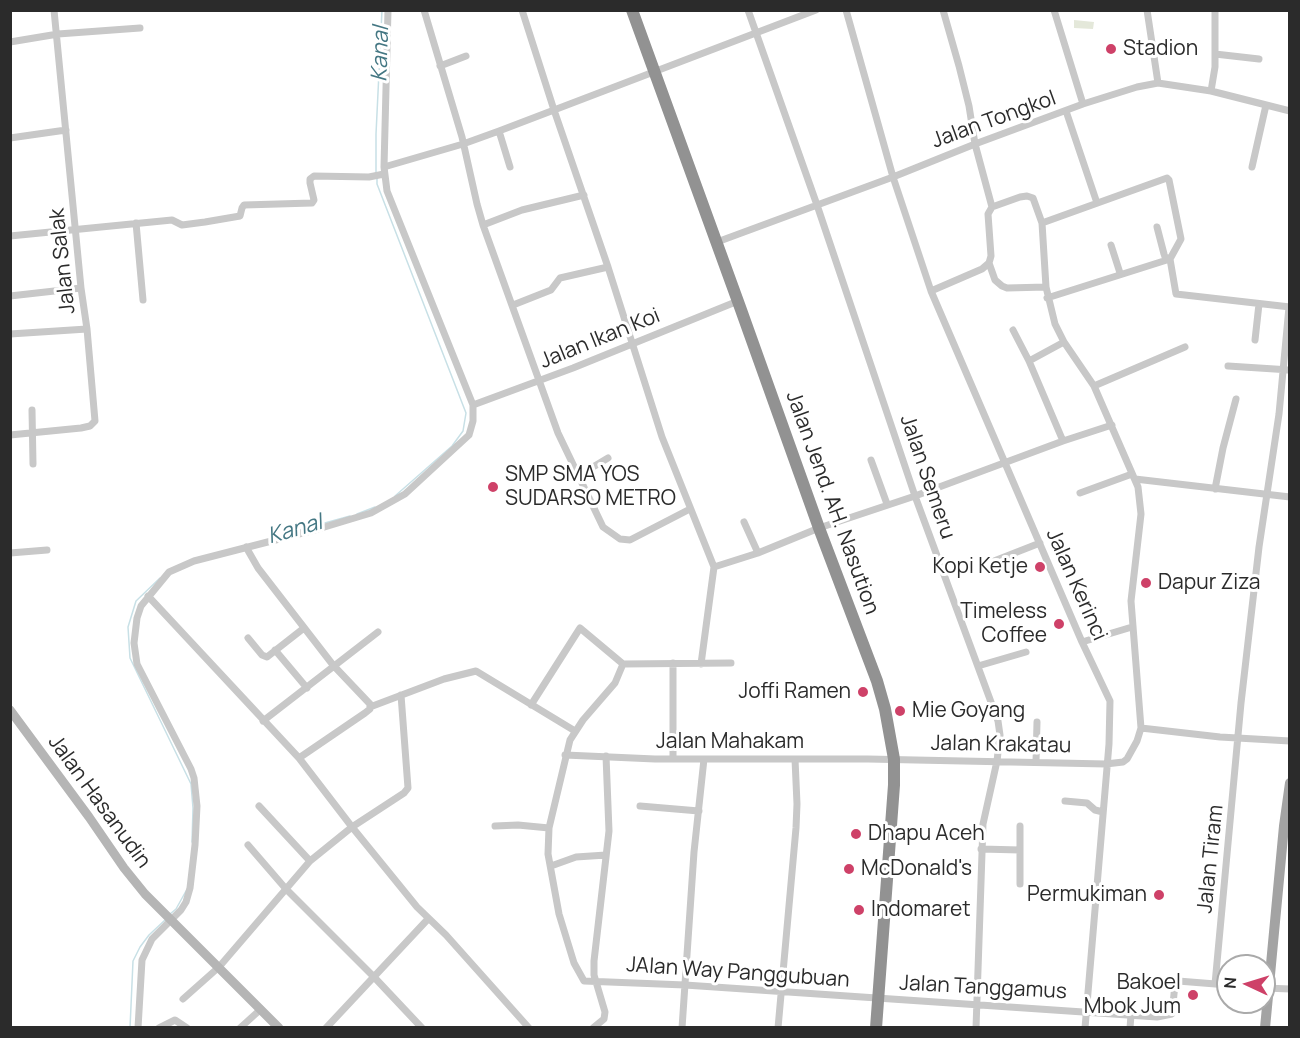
<!DOCTYPE html>
<html>
<head>
<meta charset="utf-8">
<style>
	body { margin:0 }
	#map { position:relative; width:1300px; height:1038px; overflow:hidden; background:#fff; font-family:Manrope,sans-serif }
	canvas { display:block }
	.frame { position:absolute; inset:0; border:12px solid #2b2b2b; pointer-events:none }
	.north { position:absolute; left:1216px; top:954px; width:60px; height:60px; box-sizing:border-box; background:#fff; border:2px solid #aaa; border-radius:50%; rotate:274deg; font-size:16px; font-weight:700; line-height:24px; text-align:center; color:#2b2b2b }
	.north::after { content:''; display:block; margin:auto; width:21px; height:27px; background:#ce4168; clip-path:polygon(50% 0,100% 100%,50% 72%,0 100%) }
</style>
</head>
<body>
<div id="map">
<canvas width="1300" height="1038"></canvas>
<div class="frame"></div>
<div class="north">N</div>
</div>
<script>
const ctx = document.querySelector('canvas').getContext('2d');
ctx.lineJoin = 'round';
function paint(path, color) { ctx.fillStyle = color; ctx.fill(path, 'evenodd'); }
const poly = rows => new Path2D(rows.map(r => 'M' + r).join(''));
function stroke(path, color, width, dash) { ctx.strokeStyle = color; ctx.lineWidth = width; ctx.lineCap = dash ? 'butt' : 'round'; ctx.setLineDash(dash || []); ctx.stroke(path); }
function label(font, color, halo, rows, align = 'center') {
  ctx.font = font + ' Manrope,sans-serif'; ctx.lineWidth = 6; ctx.setLineDash([]); ctx.textBaseline = 'middle'; ctx.strokeStyle = halo; ctx.fillStyle = color; for (const [text, x, y, turn = 0] of rows) {
    ctx.save(); ctx.translate(x, y); ctx.rotate((+turn || 0) * Math.PI / 180); ctx.textAlign = isNaN(turn) ? turn : align; if (halo) ctx.strokeText(text, 0, 0); ctx.fillText(text, 0, 0); ctx.restore();
  }
}
const green = poly([
	[1074,20,1094,22,1093,29,1074,28]
]);
const stream = poly([
	[376,173,376,134,382,10],
	[377,178,377,184,466,413,463,431,452,446,395,496],
	[357,514,375,507],
	[285,534,350,516],
	[160,578,136,601,128,627,130,658,191,784,193,808,192,842],
	[170,914,176,909,186,891],
	[130,1028,133,961,140,947,149,935,165,920]
]);
const street = poly([
	[388,10,384,167,463,144,499,131,816,10],
	[424,10,462,137,477,204,483,225,558,433,603,527,620,539,630,540,690,509],
	[522,10,554,110,608,267,662,437,714,567,701,664],
	[748,10,817,205,915,496,998,721,1000,735,997,761,983,824,976,1028],
	[846,10,893,177,931,291,1082,642,1110,701,1109,744,1085,1028],
	[943,10,959,66,969,106,975,144,992,207,1020,197,1027,196,1033,198,1042,223,1046,287,1055,324,1064,342,1094,386,1138,487,1141,514,1131,601,1141,728,1220,737,1290,741],
	[1054,10,1083,104],
	[1147,10,1158,83],
	[10,42,58,34,140,28],
	[1215,54,1259,59],
	[440,66,466,56],
	[1211,91,1215,67,1215,10],
	[1066,111,1097,203],
	[499,131,510,167],
	[10,138,66,130],
	[1252,167,1266,105],
	[136,223,143,300],
	[1042,223,1167,178,1169,180,1181,239,1170,259,1047,298],
	[483,225,522,210,584,195],
	[1157,227,1164,254,1165,257,1170,259,1176,294,1290,307],
	[10,236,172,220,182,225,205,222,240,216,242,208,244,205,312,203,314,200,310,183,310,179,314,176,369,177,384,174],
	[717,242,893,177,975,144,1083,104,1137,87,1158,83,1211,91,1290,111],
	[1111,245,1120,273],
	[989,263,995,280,1002,286,1007,288,1046,287],
	[931,291,982,269,989,263,991,256,988,214,992,207],
	[10,296,81,288],
	[513,305,551,290,560,278,608,267],
	[1013,330,1029,361,1063,441],
	[10,334,87,329],
	[1255,340,1259,304],
	[1029,361,1064,342],
	[1228,366,1290,370],
	[1094,386,1185,347],
	[473,405,573,368,738,301],
	[32,410,33,464],
	[10,435,81,428,90,426,95,421,87,329,81,288,54,10],
	[871,460,887,504],
	[578,476,608,458],
	[1135,479,1290,497],
	[1215,489,1223,448,1236,399],
	[1080,493,1132,474],
	[744,522,758,553],
	[246,547,258,568,333,665,370,704,370,709,365,713,299,758],
	[10,553,47,550],
	[994,561,1040,543],
	[714,567,758,553,819,528,915,496,1063,441,1112,425],
	[148,596,299,758,352,827,310,861,219,967,183,999],
	[248,638,262,655,267,657,304,628],
	[1082,642,1132,627],
	[275,650,307,688],
	[673,663,673,758],
	[623,664,615,683,583,720,570,740,549,828,548,854,559,914,574,963,584,981,685,985,1157,1017,1172,1014,1175,984,1178,981,1228,985],
	[978,666,1026,652],
	[401,695,408,788,404,793,352,827,417,907,446,935,529,1028],
	[531,705,580,628,623,664,731,663],
	[370,707,444,679,476,671,575,731],
	[263,721,378,632],
	[565,755,655,759,868,759,1106,764,1123,762,1127,759,1137,741,1141,728],
	[1036,762,1037,722],
	[1065,801,1087,803,1095,810,1103,812],
	[259,806,310,861],
	[640,806,699,811],
	[495,826,518,825,549,828],
	[248,845,286,889,374,977,422,1028],
	[981,849,1020,850],
	[551,866,576,857,606,855],
	[1020,884,1020,826],
	[1215,984,1241,703,1259,547,1279,414,1289,307],
	[1265,988,1290,989],
	[138,1028,142,960,152,939,181,910,186,902,190,888,195,845,197,806,194,778,191,769,137,664,134,643,137,618,141,606,169,572,194,561,318,529,371,513,405,494,469,435,473,421,473,405,387,191,384,167],
	[159,1028,175,1020,187,1028],
	[240,1028,261,1009],
	[326,1028,428,919],
	[593,1028,604,1019,605,1012,594,975,594,961,609,831,606,756],
	[682,1028,694,852,704,759],
	[778,1028,796,828,797,804,795,759],
	[1130,1028,1131,1015]
]);
const secondary = poly([
	[10,710,89,817,124,868,145,894,279,1028]
]);
const primary = poly([
	[1265,1028,1284,826,1290,783]
]);
const highway = poly([
	[632,10,740,307,819,528,877,681,885,709,894,759,894,785,876,1028]
]);
const markers = [
	[1111,49,6,"#ce4168"],
	[493,487,6,"#ce4168"],
	[1040,567,6,"#ce4168"],
	[1146,583,6,"#ce4168"],
	[1059,624,6,"#ce4168"],
	[863,692,6,"#ce4168"],
	[900,711,6,"#ce4168"],
	[856,834,6,"#ce4168"],
	[849,869,6,"#ce4168"],
	[1159,895,6,"#ce4168"],
	[859,910,6,"#ce4168"],
	[1193,995,6,"#ce4168"]
];
const poiNames = [
	["Stadion",1123,49],
	["SMP SMA YOS",505,475],
	["SUDARSO METRO",505,499],
	["Kopi Ketje",1028,567,"right"],
	["Dapur Ziza",1158,583],
	["Timeless",1047,612,"right"],
	["Coffee",1047,636,"right"],
	["Joffi Ramen",851,692,"right"],
	["Mie Goyang",912,711],
	["Dhapu Aceh",868,834],
	["McDonald's",861,869],
	["Permukiman",1147,895,"right"],
	["Indomaret",871,910],
	["Bakoel",1181,983,"right"],
	["Mbok Jum",1181,1007,"right"]
];
const streetNames = [
	["Jalan Tongkol",994,120,-20],
	["Jalan Salak",63,261,-96],
	["Jalan Ikan Koi",600,339,-22],
	["Jalan Semeru",927,477,71],
	["Jalan Jend. AH. Nasution",832,503,70],
	["Jalan Kerinci",1076,585,66],
	["Jalan Mahakam",730,742],
	["Jalan Krakatau",1001,745,1],
	["Jalan Hasanudin",99,802,54],
	["Jalan Tiram",1211,859,-84],
	["JAlan Way Panggubuan",738,973,4],
	["Jalan Tanggamus",983,988,3]
];
const waterNames = [
	["Kanal",381,54,-88],
	["Kanal",295,530,-16]
];
paint(green, '#e4e8da');
stroke(stream, '#c8e0e6', 1.5);
stroke(street, '#c8c8c8', 7);
stroke(secondary, '#b5b5b5', 9);
stroke(primary, '#a3a3a3', 10);
stroke(highway, '#929292', 12);
for (const [x, y, r, color] of markers) { const dot = new Path2D(); dot.arc(x, y, r, 0, 2 * Math.PI); ctx.fillStyle = color; ctx.fill(dot); stroke(dot, '#fff', 2); }
label('21px', '#2b2b2b', '#fff', poiNames, 'left');
label('21px', '#2b2b2b', '#fff', streetNames);
label('italic 22px', '#447783', '#fff', waterNames);
</script>
</body>
</html>
